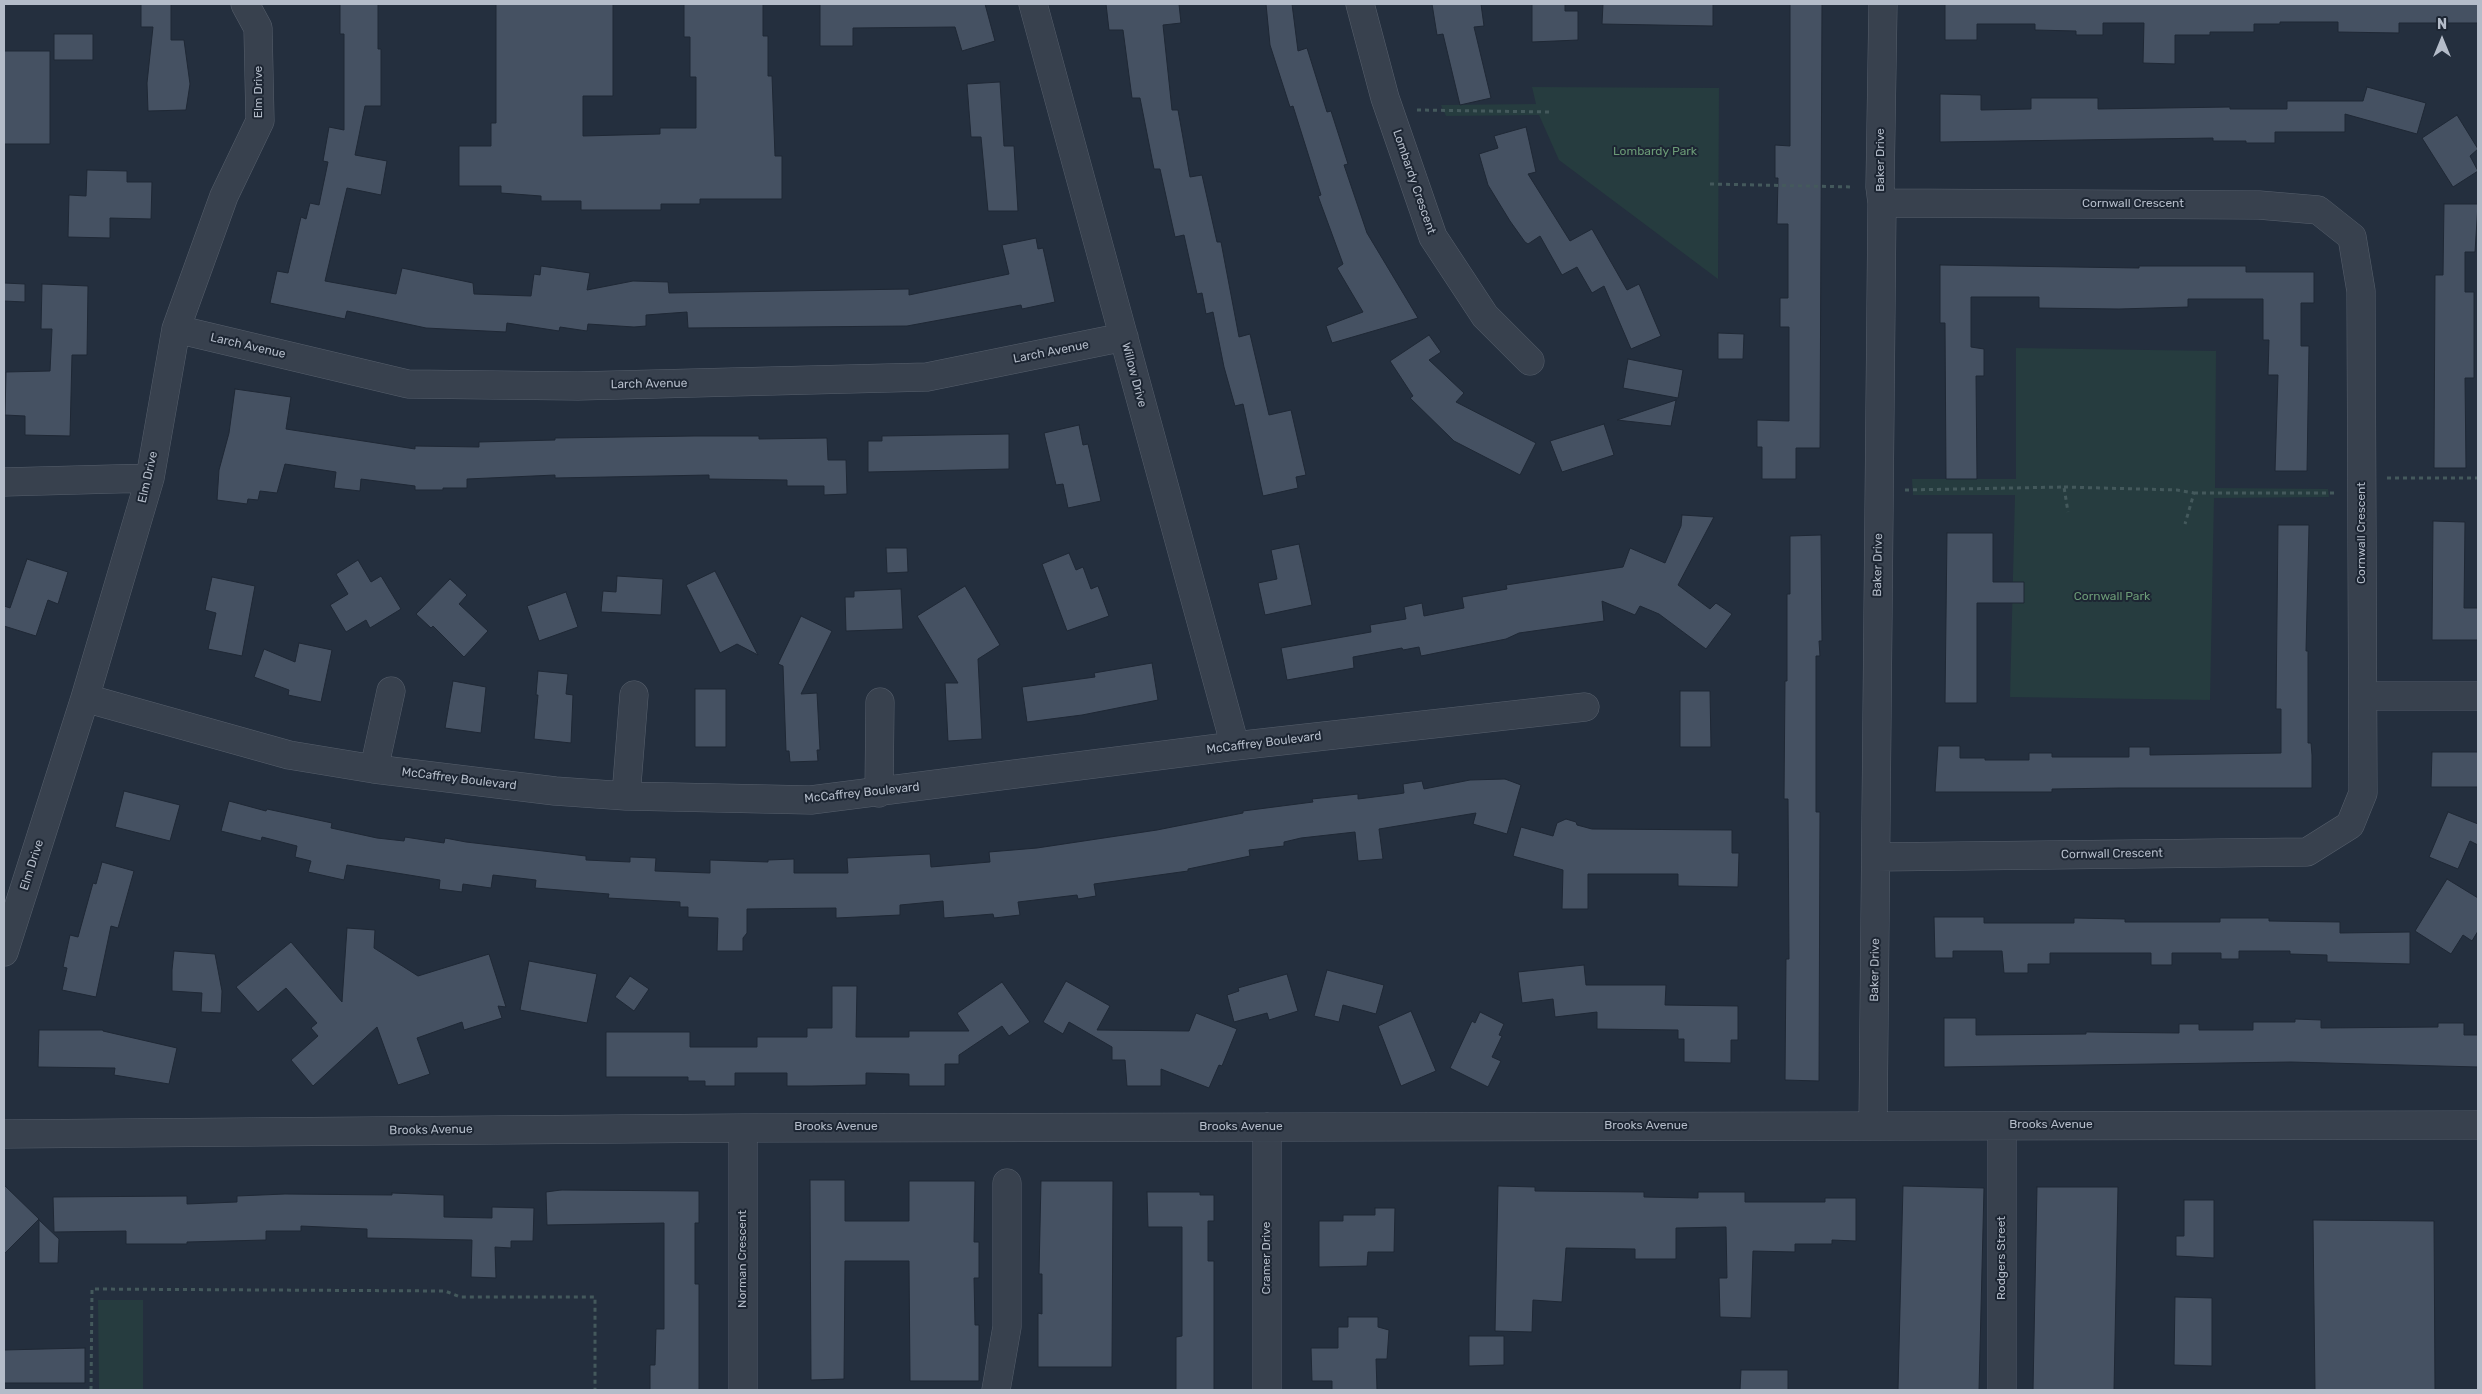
<!DOCTYPE html>
<html>
<head>
<meta charset="utf-8">
<style>
	body { margin:0 }
	#map { position:relative; width:2482px; height:1394px; overflow:hidden; background:#242f3e; font-family:Rubik,sans-serif }
	canvas { display:block }
	.frame { position:absolute; inset:0; border:5px solid #b4bcc9; pointer-events:none }
	.north { position:absolute; left:2417px; top:15px; width:50px; height:50px; -webkit-text-stroke:4px #1d2633; paint-order:stroke; rotate:0deg; font-size:14px; font-weight:700; line-height:20px; text-align:center; color:#b4bcc9 }
	.north::after { content:''; display:block; margin:auto; width:18px; height:22px; background:#b4bcc9; clip-path:polygon(50% 0,100% 100%,50% 72%,0 100%) }
</style>
</head>
<body>
<div id="map">
<canvas width="2482" height="1394"></canvas>
<div class="frame"></div>
<div class="north">N</div>
</div>
<script>
const ctx = document.querySelector('canvas').getContext('2d');
ctx.lineJoin = 'round';
function paint(path, color) { ctx.fillStyle = color; ctx.fill(path, 'evenodd'); }
const poly = rows => new Path2D(rows.map(r => 'M' + r).join(''));
function stroke(path, color, width, dash) { ctx.strokeStyle = color; ctx.lineWidth = width; ctx.lineCap = dash ? 'butt' : 'round'; ctx.setLineDash(dash || []); ctx.stroke(path); }
function label(font, color, halo, rows, align = 'center') {
  ctx.font = font + ' Rubik,sans-serif'; ctx.lineWidth = 4; ctx.setLineDash([]); ctx.textBaseline = 'middle'; ctx.strokeStyle = halo; ctx.fillStyle = color; for (const [text, x, y, turn = 0] of rows) {
    ctx.save(); ctx.translate(x, y); ctx.rotate((+turn || 0) * Math.PI / 180); ctx.textAlign = isNaN(turn) ? turn : align; if (halo) ctx.strokeText(text, 0, 0); ctx.fillText(text, 0, 0); ctx.restore();
  }
}
const green = poly([
	[1532,87,1719,88,1718,279,1559,160,1539,115,1446,116,1441,105,1536,104],
	[2016,348,2216,351,2215,488,2328,489,2329,497,2214,498,2210,700,2010,697,2015,495,1913,495,1912,479,2016,479],
	[98,1300,143,1300,143,1390,99,1390]
]);
const building = poly([
	[141,4,171,4,171,40,184,40,190,84,186,110,148,111,147,83,153,27,141,27,141,4],
	[340,4,378,4,378,49,381,49,381,106,365,106,355,155,387,161,381,195,347,188,325,281,396,294,402,268,473,283,474,294,531,296,534,274,540,275,541,266,590,273,587,290,633,281,668,282,669,293,909,289,909,295,1009,274,1002,245,1036,238,1038,249,1043,248,1055,302,1022,309,1021,305,907,326,688,328,687,312,646,315,646,326,634,327,588,324,587,331,560,327,559,331,507,323,506,332,426,328,347,311,345,319,270,303,277,271,288,273,301,217,306,219,310,203,319,205,328,162,323,161,329,127,344,130,344,34,340,34,340,4],
	[496,4,613,4,613,96,583,96,583,136,660,134,660,128,696,128,696,77,690,77,690,37,684,37,684,4,763,4,763,36,768,36,768,76,772,76,775,156,782,156,782,199,700,199,700,204,661,204,661,210,581,210,581,201,541,201,541,196,501,193,501,186,459,186,459,146,491,146,491,123,496,123,496,4],
	[820,4,985,4,995,41,962,51,955,27,853,28,853,46,820,46,820,4],
	[1106,4,1179,4,1181,23,1163,25,1172,110,1178,110,1190,177,1202,175,1217,242,1221,242,1239,337,1250,334,1269,415,1291,410,1306,475,1296,477,1298,488,1263,496,1243,404,1235,406,1224,367,1213,312,1206,314,1202,293,1197,294,1184,235,1175,237,1160,169,1154,169,1140,98,1132,98,1123,30,1109,30,1106,4],
	[1266,4,1292,4,1298,51,1307,48,1327,112,1331,111,1348,164,1344,165,1367,233,1418,318,1332,343,1326,326,1363,312,1337,268,1343,264,1318,196,1321,195,1293,106,1290,107,1270,45,1266,4],
	[1432,4,1481,4,1484,26,1474,27,1491,98,1460,105,1443,34,1437,35,1432,4],
	[1532,4,1565,4,1565,11,1578,11,1578,40,1532,42,1532,4],
	[1603,4,1713,4,1713,26,1602,24,1603,4],
	[1790,4,1822,4,1820,448,1796,448,1796,479,1762,479,1762,447,1757,447,1757,420,1789,421,1789,327,1780,327,1780,298,1788,298,1788,224,1777,224,1778,178,1775,178,1775,145,1790,146,1790,4],
	[1945,4,2478,4,2478,23,2399,23,2399,33,2338,32,2338,22,2280,22,2280,24,2254,24,2254,32,2210,32,2210,35,2175,35,2175,64,2143,63,2144,23,2103,23,2103,35,2076,35,2076,31,2035,30,2035,24,1977,24,1977,40,1945,40,1945,4],
	[54,34,93,34,93,60,54,60,54,34],
	[4,51,50,51,50,144,4,144,4,51],
	[1000,82,1004,146,1014,146,1018,211,988,211,981,137,971,137,967,84,1000,82],
	[2367,87,2426,103,2417,134,2345,114,2345,132,2275,132,2275,143,2246,143,2246,141,2213,141,2213,138,1940,142,1940,94,1981,95,1981,110,2031,109,2031,98,2098,98,2098,109,2230,107,2230,109,2287,109,2287,101,2363,101,2367,87],
	[2457,115,2478,149,2470,156,2478,171,2453,187,2422,138,2457,115],
	[1526,127,1536,172,1528,174,1570,241,1592,229,1627,290,1639,284,1661,336,1631,349,1604,286,1592,293,1577,267,1562,275,1540,236,1528,244,1525,242,1510,221,1488,185,1479,154,1498,148,1494,136,1526,127],
	[87,170,127,171,127,182,152,182,151,219,110,218,110,238,68,237,69,195,86,196,87,170],
	[2444,204,2478,204,2475,252,2465,252,2465,292,2474,292,2474,378,2465,378,2466,468,2434,468,2435,275,2443,275,2444,204],
	[1940,265,2139,268,2139,266,2246,266,2246,272,2314,272,2314,303,2301,303,2301,346,2309,346,2307,471,2275,471,2278,375,2268,375,2269,340,2263,340,2263,299,2188,299,2188,307,2119,309,2039,308,2039,297,1971,297,1971,347,1984,349,1984,376,1976,376,1977,479,1946,479,1945,323,1940,323,1940,265],
	[4,283,25,284,25,302,4,301,4,283],
	[42,284,88,286,87,355,72,355,70,436,25,435,25,416,5,415,6,372,50,371,52,329,41,329,42,284],
	[1718,333,1744,334,1743,359,1718,359,1718,333],
	[1429,335,1441,352,1429,360,1464,393,1456,402,1536,443,1520,475,1454,441,1410,398,1413,396,1390,361,1429,335],
	[1628,359,1683,370,1678,398,1623,388,1628,359],
	[235,389,291,397,286,429,415,449,415,446,479,447,479,442,555,440,555,438,694,436,759,436,759,439,827,438,828,460,846,460,847,494,824,495,824,486,787,486,787,480,709,479,709,475,555,478,555,475,467,479,467,488,443,488,443,490,415,490,415,486,361,479,360,491,334,488,336,472,285,464,277,493,260,491,258,500,248,499,247,504,217,500,219,470,229,433,235,389],
	[1676,400,1671,426,1617,420,1676,400],
	[1604,424,1614,455,1562,472,1550,441,1604,424],
	[1079,425,1083,445,1088,444,1101,501,1068,508,1063,484,1056,485,1044,433,1079,425],
	[1009,434,1009,469,868,472,868,441,882,441,882,436,1009,434],
	[1682,515,1714,517,1678,585,1710,609,1716,603,1732,614,1706,649,1659,614,1640,606,1635,615,1602,601,1604,621,1519,633,1506,639,1421,656,1419,647,1403,650,1402,648,1353,657,1354,668,1287,680,1281,648,1371,632,1370,625,1406,619,1404,607,1422,603,1424,616,1464,608,1462,597,1507,589,1506,585,1623,567,1630,548,1665,563,1681,526,1682,515],
	[2433,521,2465,522,2464,608,2478,608,2478,640,2432,640,2433,521],
	[2278,525,2309,525,2306,651,2308,651,2308,743,2311,743,2312,755,2312,788,2119,788,2052,789,2052,792,1935,792,1938,746,1960,746,1960,758,1985,758,1985,760,2029,760,2029,753,2052,753,2052,757,2129,757,2129,747,2150,747,2150,755,2281,753,2281,709,2276,709,2278,525],
	[1947,533,1993,533,1993,582,2024,582,2024,603,1977,603,1977,703,1945,703,1947,533],
	[1821,535,1822,641,1819,641,1820,656,1816,656,1816,812,1820,812,1819,1081,1785,1080,1786,959,1789,959,1788,799,1784,799,1785,681,1787,681,1787,594,1790,594,1790,536,1821,535],
	[1299,544,1312,605,1265,615,1258,583,1277,579,1271,550,1299,544],
	[886,548,907,548,908,572,887,573,886,548],
	[1069,553,1076,570,1083,567,1091,589,1098,586,1109,616,1067,631,1042,564,1069,553],
	[27,559,68,572,58,604,48,600,36,636,4,626,4,606,10,608,27,559],
	[358,560,371,582,381,576,401,609,370,628,366,620,346,632,330,605,348,594,336,574,358,560],
	[715,571,758,655,737,644,720,653,686,585,715,571],
	[617,576,663,579,661,615,601,612,603,591,616,592,617,576],
	[212,577,255,586,242,656,208,649,216,613,205,610,212,577],
	[450,579,467,595,459,604,488,631,464,657,433,626,431,628,416,614,450,579],
	[965,586,1000,645,978,659,982,739,948,741,945,683,958,683,917,616,965,586],
	[901,589,903,629,846,631,845,597,854,597,854,591,901,589],
	[566,592,578,627,539,641,527,606,566,592],
	[801,616,832,631,801,694,817,693,820,750,817,750,818,761,790,762,789,751,786,751,783,666,778,664,801,616],
	[299,643,332,650,321,702,288,695,289,690,254,677,264,649,295,662,299,643],
	[1152,663,1158,700,1082,715,1027,722,1022,687,1095,677,1094,673,1152,663],
	[538,671,568,674,566,694,573,695,571,743,534,739,538,695,536,695,538,671],
	[453,681,486,687,481,733,445,728,453,681],
	[695,689,726,689,726,747,695,747,695,689],
	[1680,691,1710,691,1711,747,1680,747,1680,691],
	[2432,752,2478,752,2478,787,2431,787,2432,752],
	[1505,779,1521,785,1507,834,1473,824,1476,813,1379,829,1383,859,1358,861,1355,832,1301,838,1284,842,1284,846,1249,850,1250,856,1188,869,1188,871,1094,884,1096,896,1078,899,1077,895,1018,902,1020,915,994,918,993,914,944,918,943,901,900,905,900,915,836,918,836,908,747,909,747,933,743,938,743,951,717,951,718,918,688,917,688,907,680,907,680,902,608,898,609,894,535,888,536,880,493,875,491,888,463,884,462,892,439,889,440,880,347,865,344,880,308,872,311,861,295,857,297,846,262,837,261,841,221,831,229,801,266,811,267,809,332,823,331,828,377,838,404,841,405,837,444,843,445,838,466,842,586,856,586,860,630,862,630,857,656,858,655,871,710,873,710,860,768,862,768,860,794,859,794,873,848,873,847,858,930,854,931,867,990,862,989,852,1037,848,1157,830,1243,813,1243,811,1313,802,1312,799,1358,794,1358,799,1398,794,1404,793,1403,784,1422,781,1424,789,1470,780,1505,779],
	[124,791,180,805,170,841,115,827,124,791],
	[2448,812,2478,824,2478,845,2470,841,2458,869,2429,857,2448,812],
	[1566,819,1576,822,1577,825,1592,829,1732,830,1732,853,1739,853,1738,887,1678,886,1678,874,1588,874,1588,909,1562,909,1563,870,1513,856,1521,827,1553,836,1557,823,1566,819],
	[102,862,134,871,118,928,111,926,96,997,62,990,67,968,63,967,70,935,78,937,93,883,96,884,102,862],
	[2447,879,2478,898,2478,931,2472,941,2463,935,2451,954,2415,931,2447,879],
	[1934,917,1984,917,1984,923,2074,923,2074,918,2125,919,2125,922,2220,922,2220,918,2269,918,2269,921,2340,922,2340,933,2410,932,2410,964,2327,962,2327,955,2290,954,2290,951,2239,951,2239,959,2221,959,2221,953,2172,953,2172,965,2151,965,2151,953,2050,953,2050,964,2028,964,2028,973,2004,973,2002,951,1953,951,1953,958,1935,958,1934,917],
	[347,928,375,930,374,948,418,976,489,954,506,1007,498,1006,502,1018,464,1030,462,1022,417,1038,430,1074,398,1085,377,1027,313,1086,291,1060,318,1036,311,1028,317,1023,286,988,258,1012,236,987,291,942,342,1002,347,928],
	[174,951,215,954,222,991,221,1013,201,1012,202,993,172,991,172,970,174,951],
	[529,961,597,974,587,1023,520,1010,529,961],
	[1584,965,1586,985,1666,985,1665,1005,1738,1006,1738,1040,1731,1040,1731,1063,1684,1062,1684,1039,1678,1039,1678,1030,1597,1029,1597,1012,1555,1017,1553,999,1522,1003,1518,972,1584,965],
	[1327,970,1384,985,1376,1014,1343,1005,1339,1022,1314,1016,1327,970],
	[1287,974,1298,1011,1269,1020,1267,1013,1234,1022,1227,995,1239,991,1238,988,1287,974],
	[630,976,649,989,634,1011,615,997,630,976],
	[1066,981,1110,1006,1097,1030,1189,1031,1196,1013,1237,1029,1222,1066,1219,1065,1209,1088,1161,1069,1161,1086,1127,1086,1125,1060,1112,1060,1112,1047,1069,1022,1063,1034,1043,1022,1066,981],
	[1002,982,1030,1022,1009,1036,1002,1026,959,1055,959,1064,945,1064,945,1086,909,1086,909,1074,866,1073,866,1085,812,1086,787,1086,787,1073,735,1073,735,1086,705,1086,705,1081,688,1081,688,1077,606,1077,606,1032,690,1032,690,1047,757,1047,757,1037,807,1037,807,1028,832,1028,832,986,857,986,856,1037,909,1037,909,1031,969,1031,957,1013,1002,982],
	[1411,1011,1436,1071,1401,1086,1378,1026,1411,1011],
	[1480,1012,1504,1024,1499,1035,1502,1036,1492,1057,1501,1061,1488,1087,1450,1068,1472,1021,1475,1023,1480,1012],
	[1944,1018,1976,1018,1976,1035,2086,1034,2086,1032,2179,1033,2179,1024,2199,1024,2199,1030,2253,1030,2253,1022,2295,1022,2295,1019,2321,1020,2321,1028,2438,1027,2438,1023,2464,1023,2464,1035,2478,1035,2478,1067,2291,1062,1944,1067,1944,1018],
	[39,1030,103,1030,103,1031,177,1048,169,1084,114,1075,115,1068,38,1067,39,1030],
	[810,1180,845,1180,845,1221,909,1221,909,1181,975,1181,974,1242,979,1242,979,1278,974,1278,975,1325,979,1325,979,1381,910,1381,909,1261,845,1261,844,1379,811,1380,810,1180],
	[1041,1181,1113,1181,1112,1367,1038,1367,1038,1313,1042,1314,1042,1274,1039,1274,1041,1181],
	[4,1185,39,1219,4,1254,4,1185],
	[1498,1186,1535,1187,1535,1191,1644,1192,1644,1197,1698,1198,1698,1192,1745,1192,1745,1202,1825,1202,1825,1198,1856,1198,1856,1241,1832,1240,1832,1244,1795,1244,1795,1252,1753,1251,1751,1318,1720,1317,1719,1278,1727,1278,1726,1227,1676,1228,1676,1259,1635,1259,1635,1249,1566,1248,1562,1302,1533,1300,1532,1332,1495,1331,1498,1186],
	[1903,1186,1984,1188,1979,1390,1898,1390,1903,1186],
	[2037,1187,2118,1187,2114,1390,2033,1390,2037,1187],
	[561,1190,699,1191,699,1223,695,1223,695,1284,699,1284,699,1390,650,1390,650,1365,655,1365,656,1329,664,1329,664,1223,547,1225,546,1192,561,1190],
	[1147,1192,1200,1192,1200,1195,1214,1195,1214,1221,1208,1221,1208,1261,1214,1261,1214,1390,1176,1390,1176,1337,1182,1336,1182,1227,1148,1227,1147,1192],
	[392,1193,444,1195,444,1217,492,1218,492,1207,534,1208,533,1241,511,1241,511,1248,495,1247,496,1278,471,1277,472,1240,367,1238,367,1229,301,1226,301,1231,266,1231,266,1240,187,1242,187,1244,126,1244,126,1231,54,1232,53,1197,187,1196,187,1204,237,1202,237,1196,285,1194,392,1195,392,1193],
	[2184,1200,2214,1200,2214,1258,2176,1256,2176,1236,2184,1236,2184,1200],
	[1375,1208,1395,1208,1394,1252,1368,1252,1367,1266,1319,1267,1319,1221,1343,1221,1343,1215,1375,1215,1375,1208],
	[39,1220,59,1239,58,1263,39,1263,39,1220],
	[2313,1220,2434,1221,2435,1390,2315,1390,2313,1220],
	[2175,1297,2212,1298,2212,1366,2174,1365,2175,1297],
	[1348,1317,1378,1317,1378,1327,1389,1330,1387,1359,1376,1359,1377,1390,1332,1390,1332,1381,1312,1381,1311,1348,1338,1348,1338,1327,1348,1327,1348,1317],
	[1469,1336,1504,1336,1504,1365,1469,1366,1469,1336],
	[85,1348,85,1383,4,1383,4,1350,85,1348],
	[1741,1370,1788,1370,1788,1390,1740,1390,1741,1370]
]);
const path = poly([
	[1417,110,1550,112],
	[1710,184,1854,187],
	[2387,478,2478,478],
	[2064,487,2177,490,2194,493,2185,524],
	[1905,490,2064,487,2068,512],
	[2194,493,2336,493],
	[91,1390,92,1289,445,1291,460,1297,595,1297,595,1390]
]);
const minor = poly([
	[1033,4,1235,746],
	[1360,4,1385,98,1433,237,1485,316,1530,361],
	[176,329,408,384,578,386,927,377,1124,337],
	[4,482,150,478],
	[2363,696,2478,696],
	[85,698,289,755,374,769,555,791,626,796,811,800,1235,746,1585,707],
	[374,769,391,691],
	[879,793,880,702],
	[626,796,634,695],
	[1876,857,2307,852,2350,825,2363,793,2361,291,2352,237,2318,210,2259,205,1882,203],
	[4,952,85,698,150,478,176,329,224,196,260,121,258,28,245,4],
	[1873,1126,1882,203,1880,187,1883,4],
	[2002,1126,2002,1390],
	[1267,1127,1267,1390],
	[743,1128,743,1390],
	[4,1134,743,1128,2478,1125],
	[996,1390,1007,1327,1007,1183]
]);
const streetNames = [
	["Elm Drive",259,92,-90],
	["Baker Drive",1881,160,-90],
	["Lombardy Crescent",1414,182,71],
	["Cornwall Crescent",2133,204],
	["Larch Avenue",248,346,13],
	["Larch Avenue",1051,352,-11],
	["Willow Drive",1134,375,75],
	["Larch Avenue",649,384,-1],
	["Elm Drive",148,477,-77],
	["Cornwall Crescent",2362,533,-90],
	["Baker Drive",1878,565,-89],
	["McCaffrey Boulevard",1264,743,-7],
	["McCaffrey Boulevard",459,779,7],
	["McCaffrey Boulevard",862,793,-6],
	["Cornwall Crescent",2112,854,-1],
	["Elm Drive",32,865,-72],
	["Baker Drive",1875,970,-89],
	["Brooks Avenue",2051,1125],
	["Brooks Avenue",1646,1126],
	["Brooks Avenue",836,1127],
	["Brooks Avenue",1241,1127],
	["Brooks Avenue",431,1130,-1],
	["Cramer Drive",1267,1258,-90],
	["Rodgers Street",2002,1258,-90],
	["Norman Crescent",743,1259,-90]
];
const parkNames = [
	["Lombardy Park",1655,152],
	["Cornwall Park",2112,597]
];
paint(green, '#263c3f');
paint(building, '#455162');
stroke(building, '#1f2835', 1);
stroke(minor, '#565f6c', 29);
stroke(path, '#44595c', 3, [4, 4]);
stroke(minor, '#38414e', 28);
label('12px', '#b4bcc9', '#1d2633', streetNames);
label('12px', '#6b9a76', '#1d2633', parkNames);
</script>
</body>
</html>
